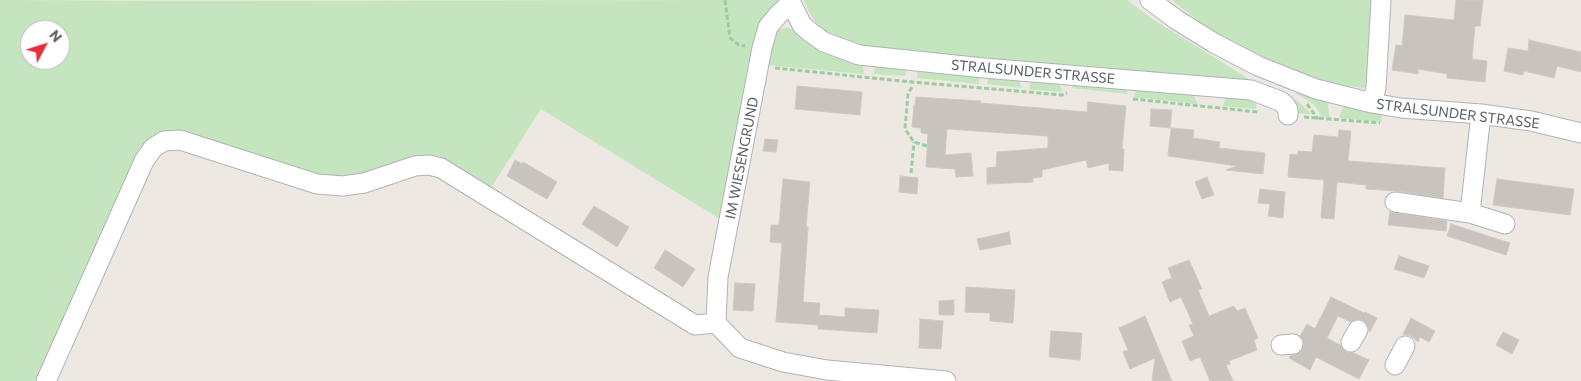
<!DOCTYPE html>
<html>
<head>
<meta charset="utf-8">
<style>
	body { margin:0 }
	#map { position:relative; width:1581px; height:381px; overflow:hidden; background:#ede8e2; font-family:Commissioner,sans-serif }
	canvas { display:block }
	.north { position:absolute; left:20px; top:20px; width:50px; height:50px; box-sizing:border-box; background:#fff; border:1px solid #bdbfc0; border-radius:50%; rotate:50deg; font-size:14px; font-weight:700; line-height:20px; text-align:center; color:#5a5f62 }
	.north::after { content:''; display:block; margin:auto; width:18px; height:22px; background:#e82d3e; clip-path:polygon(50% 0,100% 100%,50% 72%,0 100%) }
</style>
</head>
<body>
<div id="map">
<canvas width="1581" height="381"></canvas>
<div class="north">N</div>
</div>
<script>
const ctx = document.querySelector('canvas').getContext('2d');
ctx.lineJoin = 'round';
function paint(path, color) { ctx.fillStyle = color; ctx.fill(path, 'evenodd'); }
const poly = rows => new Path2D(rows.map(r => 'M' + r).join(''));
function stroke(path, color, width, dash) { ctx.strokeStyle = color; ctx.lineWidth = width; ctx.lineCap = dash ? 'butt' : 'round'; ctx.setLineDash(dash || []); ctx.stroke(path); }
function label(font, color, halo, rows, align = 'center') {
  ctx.font = font + ' Commissioner,sans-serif'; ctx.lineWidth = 4.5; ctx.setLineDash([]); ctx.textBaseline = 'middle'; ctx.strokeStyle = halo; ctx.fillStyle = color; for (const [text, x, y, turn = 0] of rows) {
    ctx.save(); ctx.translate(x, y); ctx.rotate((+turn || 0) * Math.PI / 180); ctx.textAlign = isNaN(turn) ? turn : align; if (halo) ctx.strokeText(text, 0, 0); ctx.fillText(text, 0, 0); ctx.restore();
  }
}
const green = poly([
	[0,0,168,1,778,0,757,40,725,222,541,109,489,191,440,162,339,182,159,136,41,381,0,381],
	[30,30,60,30,60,60,30,60],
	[804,0,1127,0,1151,18,1252,81,1287,95,1299,102,1311,114,1291,113,1286,99,871,51,828,34,817,24,810,14],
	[1172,0,1377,0,1372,82,1364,88,1335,84,1306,75,1261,57,1224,39,1192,16],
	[787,28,795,30,807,42,819,50,833,56,862,62,864,74,766,65,771,37,778,30],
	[875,63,906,66,905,76,874,74],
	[918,67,980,73,979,84,917,78],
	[990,74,1017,76,1022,88,987,84],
	[1032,77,1054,80,1061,87,1062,92,1029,89],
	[1073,81,1126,86,1128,94,1072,88],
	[1138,87,1192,92,1198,104,1134,97],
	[1295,90,1327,100,1330,118,1321,116,1317,108,1312,103,1297,94],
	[1226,95,1256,98,1256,109,1223,106],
	[1344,105,1381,115,1382,122,1339,118]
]);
const building = poly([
	[1456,0,1483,0,1480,26,1475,26,1472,59,1487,61,1485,82,1447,78,1447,74,1418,69,1418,74,1392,70,1396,45,1402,46,1405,15,1454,20,1456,0],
	[1529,40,1581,52,1581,72,1557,66,1554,78,1524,71,1523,75,1504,71,1508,48,1528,51,1529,40],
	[797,86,862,92,860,115,795,109,797,86],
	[916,97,981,101,980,103,1087,112,1088,102,1126,106,1122,149,1124,149,1123,171,1109,170,1109,163,1088,168,1086,160,1042,170,1042,177,1033,178,1033,182,987,184,987,168,996,167,997,152,1048,148,1048,136,947,129,945,155,971,153,973,176,956,177,955,169,926,167,928,134,921,133,921,128,912,127,914,105,915,105,916,97],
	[1151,109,1172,110,1170,128,1150,126,1151,109],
	[1171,128,1194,130,1193,138,1220,142,1219,148,1265,153,1263,174,1226,170,1237,166,1168,156,1171,128],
	[1339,130,1351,131,1348,161,1445,168,1443,198,1397,191,1366,189,1366,185,1337,182,1334,219,1321,218,1324,180,1288,177,1290,154,1298,155,1298,151,1312,152,1314,135,1338,137,1339,130],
	[765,139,778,140,776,152,763,151,765,139],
	[515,160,522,164,523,162,557,182,547,199,507,176,515,160],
	[900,176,918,178,917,194,899,192,900,176],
	[1207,177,1214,195,1202,199,1195,182,1207,177],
	[783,179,810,182,806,227,808,227,803,302,820,303,819,315,845,317,845,308,879,310,877,333,818,329,818,325,776,322,782,243,770,242,771,225,779,225,783,179],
	[1497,179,1574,189,1570,215,1493,205,1497,179],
	[1260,189,1285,192,1283,218,1268,216,1270,204,1258,203,1260,189],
	[594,206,629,227,617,247,582,224,594,206],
	[1390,212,1447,221,1446,231,1388,225,1390,212],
	[1451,224,1510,243,1506,255,1447,236,1451,224],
	[1009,232,1011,244,980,250,977,239,1009,232],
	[665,250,695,269,683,287,654,268,665,250],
	[1399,256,1429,266,1424,278,1394,269,1399,256],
	[1189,260,1202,289,1198,290,1209,316,1234,306,1237,311,1245,308,1258,338,1254,340,1257,350,1229,361,1230,364,1226,365,1233,381,1210,381,1200,357,1190,361,1182,341,1194,336,1189,325,1193,324,1181,297,1170,302,1162,282,1172,278,1168,268,1189,260],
	[735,283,755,284,753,311,733,310,735,283],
	[966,287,1015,290,1013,323,990,321,990,313,965,312,966,287],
	[1331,297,1364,313,1365,312,1377,318,1370,332,1367,324,1363,320,1358,319,1351,322,1338,316,1327,338,1340,345,1346,352,1354,353,1369,360,1359,379,1316,357,1310,370,1289,358,1290,356,1299,353,1303,349,1304,343,1300,336,1307,324,1315,329,1331,297],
	[954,300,954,315,939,315,939,301,954,300],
	[1145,316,1157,345,1172,381,1152,381,1155,358,1130,369,1123,352,1128,350,1119,328,1145,316],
	[1411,318,1435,331,1429,342,1420,337,1418,342,1411,336,1403,334,1411,318],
	[920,319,943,321,941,349,919,348,920,319],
	[1051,331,1082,333,1080,360,1049,357,1051,331],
	[1503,332,1519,340,1512,354,1496,345,1503,332]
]);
const path = poly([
	[725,0,730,38,739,45,745,46],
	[775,68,912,82,1062,95,1067,93],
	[912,87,908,94,905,129,914,142,927,146],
	[1133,99,1258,112],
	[1307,104,1318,119],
	[1304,117,1380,123],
	[911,173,914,142]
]);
const minor = poly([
	[791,0,791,3,802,25,810,32,824,42,859,55,984,68,1251,90,1280,101,1285,105,1288,110,1288,115],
	[1150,0,1177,20,1214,43,1258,66,1316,89,1372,103,1401,108,1481,114,1531,121,1581,133],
	[1372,103,1376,88,1381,0],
	[1395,202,1470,213,1505,224],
	[1470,213,1481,114],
	[716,323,718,277,762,48,768,27,778,15,791,3],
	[1351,342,1358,330],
	[1281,345,1293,344],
	[1395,365,1405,346],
	[46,381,144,161,153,148,164,141,180,140,317,184,343,186,364,183,415,166,429,165,441,168,695,325,716,323,740,348,783,362,827,370,946,381]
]);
const streetNames = [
	["STRALSUNDER STRASSE",1033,72,5],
	["STRALSUNDER STRASSE",1458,114,7],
	["IM WIESENGRUND",742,158,-79]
];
paint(green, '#c4e5be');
paint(building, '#c8c3be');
stroke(building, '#d1c9c0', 1);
stroke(minor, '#afb4b7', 21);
stroke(path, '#9bcda1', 3, [5, 2.5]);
stroke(minor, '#fff', 19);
label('14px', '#5a5f62', '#fff', streetNames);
</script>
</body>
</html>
